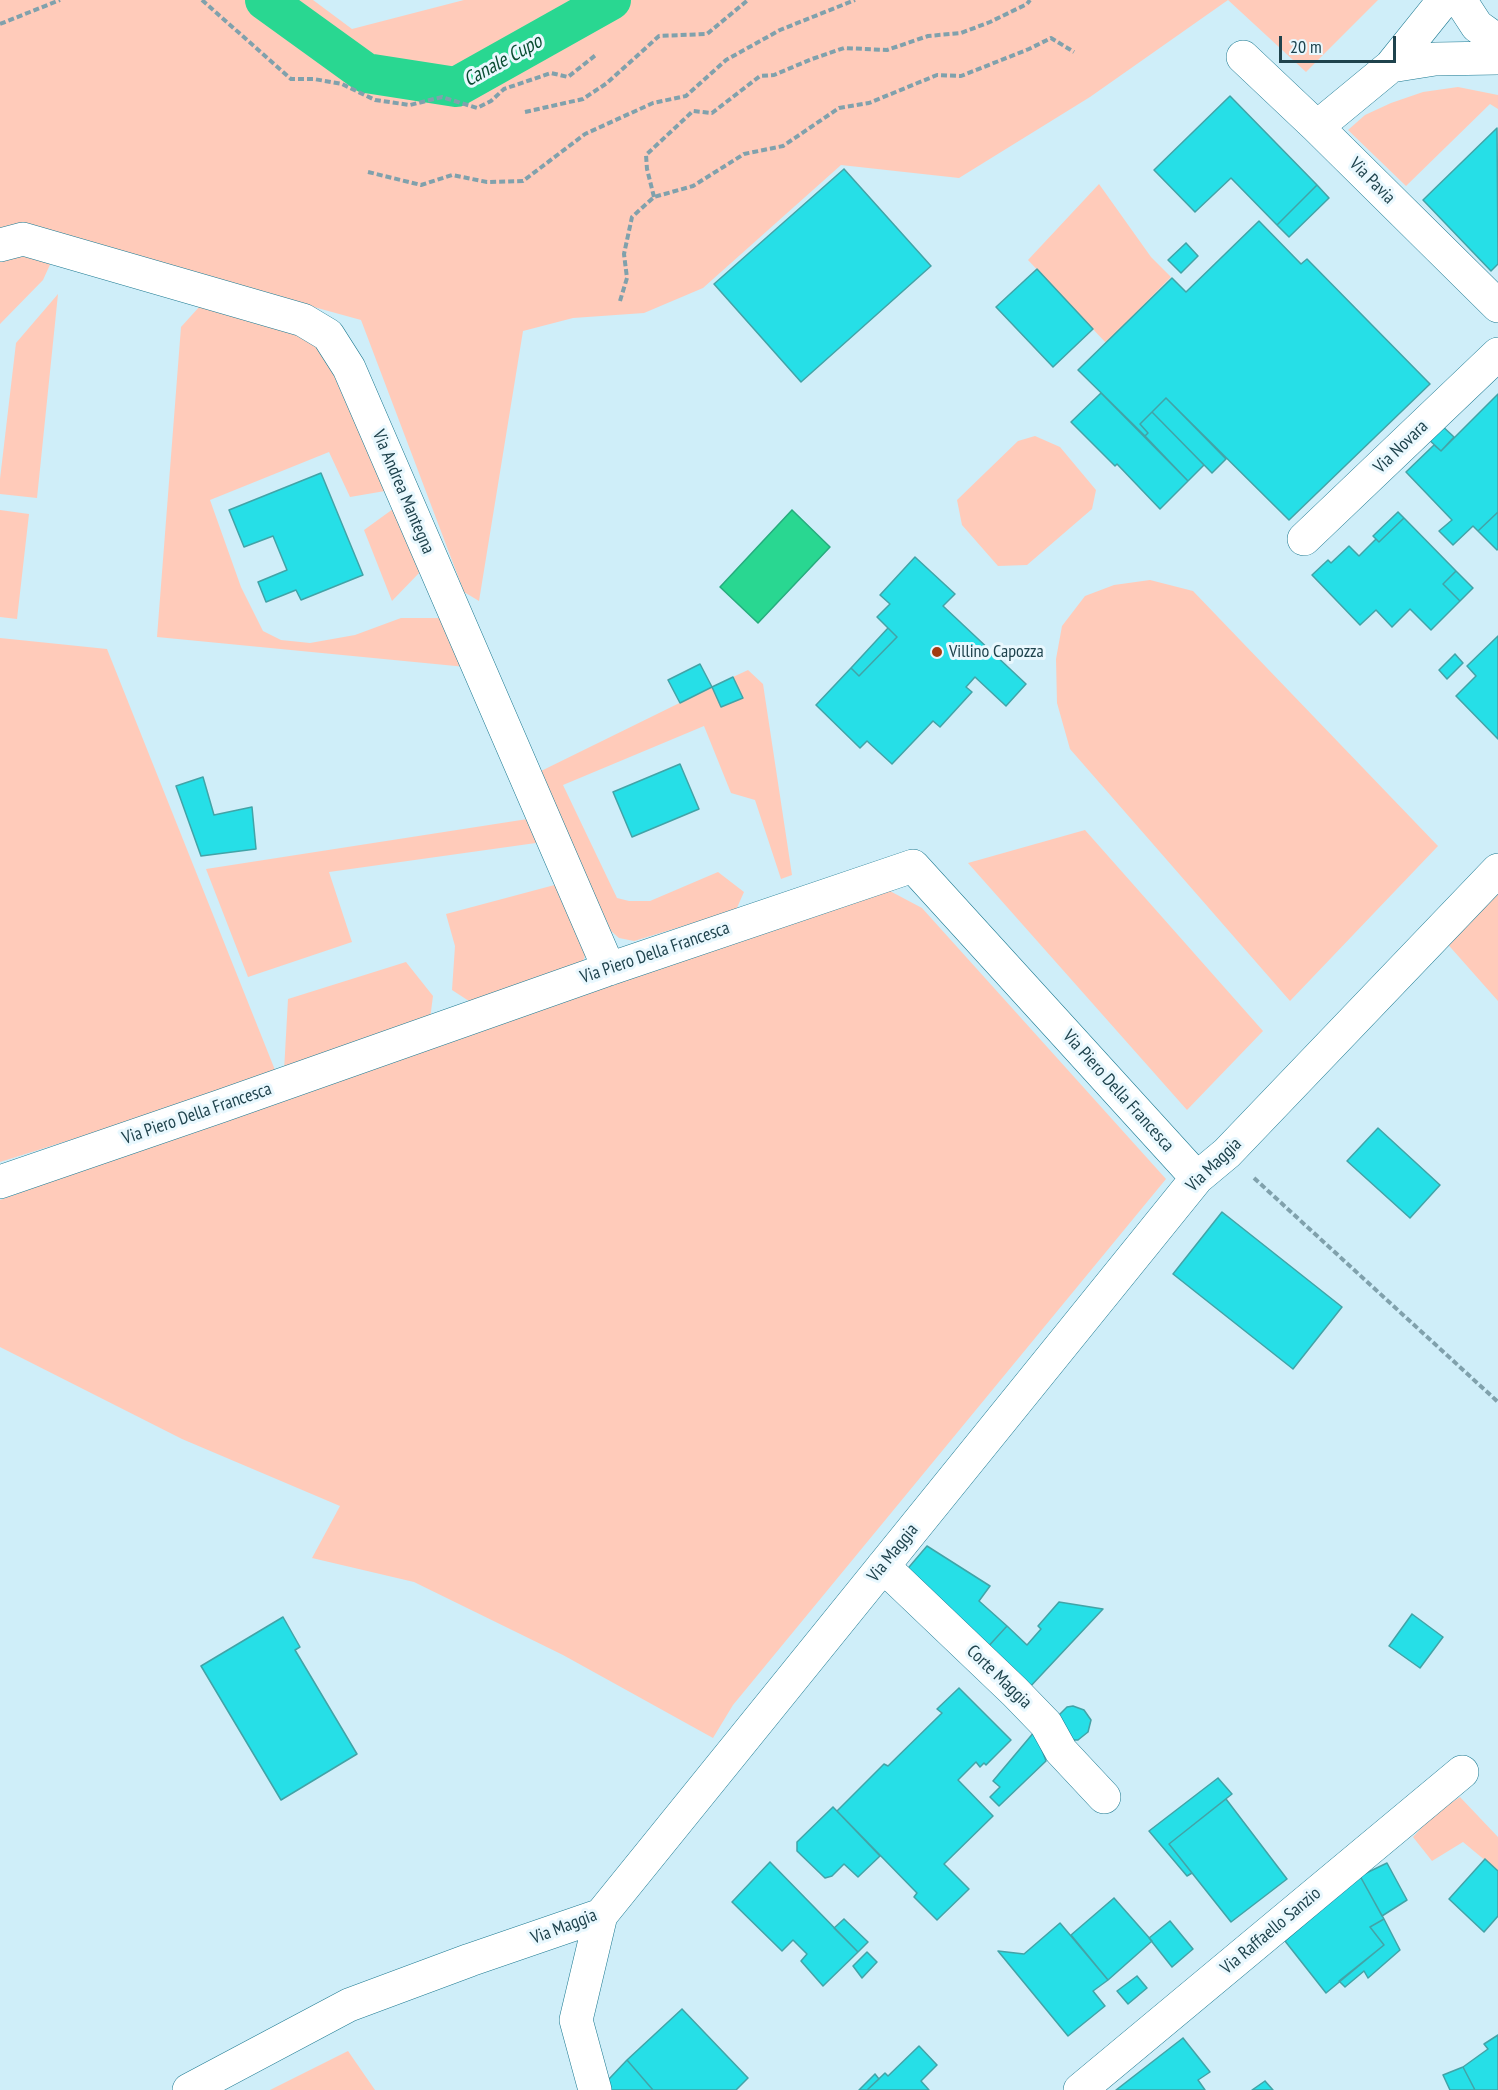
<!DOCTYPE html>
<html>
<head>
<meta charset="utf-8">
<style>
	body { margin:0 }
	#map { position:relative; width:1498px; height:2090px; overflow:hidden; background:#cfeef9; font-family:"PT Sans Narrow",sans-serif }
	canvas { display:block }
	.scale { position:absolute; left:1279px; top:36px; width:117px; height:27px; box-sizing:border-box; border:3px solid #1f434d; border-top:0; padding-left:8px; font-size:18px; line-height:21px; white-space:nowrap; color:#1f434d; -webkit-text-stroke:4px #e9f8fe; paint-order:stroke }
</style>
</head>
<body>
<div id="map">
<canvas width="1498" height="2090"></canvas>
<div class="scale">20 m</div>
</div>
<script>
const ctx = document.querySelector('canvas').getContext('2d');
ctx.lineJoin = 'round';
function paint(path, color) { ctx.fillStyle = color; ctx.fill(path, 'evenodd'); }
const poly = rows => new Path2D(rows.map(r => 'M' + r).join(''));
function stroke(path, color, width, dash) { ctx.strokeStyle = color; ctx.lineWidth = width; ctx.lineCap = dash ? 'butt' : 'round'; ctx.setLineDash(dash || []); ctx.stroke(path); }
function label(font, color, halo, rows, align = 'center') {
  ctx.font = font + ' "PT Sans Narrow",sans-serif'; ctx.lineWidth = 6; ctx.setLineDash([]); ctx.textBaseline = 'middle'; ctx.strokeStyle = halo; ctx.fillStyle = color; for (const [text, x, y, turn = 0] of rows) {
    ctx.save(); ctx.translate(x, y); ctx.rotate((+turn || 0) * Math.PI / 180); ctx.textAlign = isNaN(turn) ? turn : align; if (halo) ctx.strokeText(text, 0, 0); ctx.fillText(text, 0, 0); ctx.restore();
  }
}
const green = poly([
	[0,0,313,0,352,29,464,0,1228,0,1090,97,959,178,841,165,703,288,644,313,573,318,523,331,479,601,464,592,361,320,103,249,0,229],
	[1228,0,1378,0,1306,72],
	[1458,87,1498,95,1498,109,1490,104,1406,186,1348,130,1365,115,1391,103,1423,92],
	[1099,184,1151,257,1171,277,1106,343,1028,260],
	[17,253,53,258,43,280,0,324,0,257],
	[58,294,37,498,0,494,0,479,16,343],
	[200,306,284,326,310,340,328,362,385,491,350,497,329,452,210,500,241,587,263,631,281,640,310,643,355,635,401,618,445,618,466,667,157,637,181,327],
	[1035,436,1060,447,1096,490,1092,509,1027,565,998,566,962,525,957,500,1018,441],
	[393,509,420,572,392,601,364,530],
	[0,510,29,514,17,619,0,617],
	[1150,580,1193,591,1438,846,1290,1001,1070,749,1057,703,1056,659,1062,626,1085,596,1114,585],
	[0,638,107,649,277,1075,0,1162],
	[748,670,763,684,792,875,781,879,755,800,731,793,704,726,563,785,617,898,629,901,650,901,718,872,744,892,736,910,634,941,619,938,611,931,539,772,712,687,722,707,743,697,733,677],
	[534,818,543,842,329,872,352,942,248,977,206,869],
	[1085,830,1263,1031,1187,1110,968,863],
	[562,883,587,949,584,959,578,966,472,1003,452,990,455,946,446,914],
	[888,890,922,908,1166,1179,733,1705,713,1738,563,1655,414,1582,312,1558,340,1506,182,1439,0,1347,0,1200,369,1066],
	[1498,891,1498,1001,1444,940],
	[406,962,433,996,430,1019,284,1071,288,999],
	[1460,1797,1498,1837,1498,1871,1463,1842,1432,1861,1413,1837,1434,1814],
	[348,2051,375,2090,270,2090]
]);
const water = poly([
	[792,510,830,547,758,623,720,587,792,510]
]);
const canal = poly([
	[265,0,366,73,456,87,611,0]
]);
const building = poly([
	[1230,96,1317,185,1277,225,1231,178,1195,212,1154,170,1230,96],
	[1497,128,1498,264,1491,271,1423,200,1497,128],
	[844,169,931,266,801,382,714,284,844,169],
	[1317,185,1329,198,1289,237,1277,225,1317,185],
	[1259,221,1301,264,1307,259,1430,384,1289,520,1166,398,1140,424,1148,433,1145,436,1078,370,1172,278,1186,292,1259,221],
	[1186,243,1198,256,1181,273,1168,260,1186,243],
	[1037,269,1093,329,1053,367,996,307,1037,269],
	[1101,393,1188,481,1160,509,1117,464,1115,466,1071,422,1101,393],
	[1498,394,1498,512,1478,531,1473,526,1453,545,1439,531,1452,520,1406,472,1434,445,1441,451,1498,394],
	[1166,398,1226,459,1212,473,1152,412,1166,398],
	[1152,412,1204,465,1188,481,1145,436,1148,433,1140,424,1152,412],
	[1439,423,1454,437,1441,451,1425,436,1439,423],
	[321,473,363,575,301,600,296,590,266,602,258,582,287,570,273,536,244,547,229,510,321,473],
	[1398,512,1404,518,1379,542,1373,536,1398,512],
	[1498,512,1498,549,1497,550,1478,531,1498,512],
	[1404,518,1456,571,1443,584,1460,601,1431,630,1410,609,1392,627,1376,610,1360,625,1312,575,1328,560,1331,563,1349,546,1359,556,1376,539,1379,542,1404,518],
	[915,557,955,594,943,606,1026,684,1006,706,975,677,966,687,972,692,940,727,933,721,892,764,867,741,860,748,816,705,851,668,859,676,897,637,877,617,890,604,880,595,915,557],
	[1456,571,1473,588,1460,601,1443,584,1456,571],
	[888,628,897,637,859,676,851,668,888,628],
	[1498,636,1498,739,1456,696,1476,676,1467,666,1498,636],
	[1455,654,1463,663,1447,679,1439,670,1455,654],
	[700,664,712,687,680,703,668,680,700,664],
	[733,677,743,698,721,707,712,687,733,677],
	[680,764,699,809,632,837,613,792,680,764],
	[203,777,214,815,252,807,256,849,201,856,176,786,203,777],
	[1378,1128,1440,1185,1410,1218,1347,1161,1378,1128],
	[1222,1212,1342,1307,1293,1369,1173,1274,1222,1212],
	[927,1546,990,1586,979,1601,1007,1626,985,1650,904,1573,927,1546],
	[1059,1602,1103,1609,1028,1689,985,1650,1007,1626,1027,1645,1041,1629,1038,1626,1059,1602],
	[1412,1614,1443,1637,1420,1668,1389,1646,1412,1614],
	[283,1617,300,1647,295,1650,357,1754,281,1800,201,1666,283,1617],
	[959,1688,1011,1740,986,1765,984,1763,980,1767,976,1762,958,1780,993,1816,944,1864,969,1889,937,1920,914,1897,917,1893,837,1811,884,1764,888,1766,942,1713,937,1709,959,1688],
	[1073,1706,1084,1710,1091,1720,1088,1732,1078,1740,1071,1740,1059,1715,1067,1707,1073,1706],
	[1035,1731,1046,1761,999,1806,990,1797,1000,1787,993,1781,1035,1731],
	[1218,1778,1232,1794,1169,1844,1192,1873,1187,1876,1149,1831,1218,1778],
	[1226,1799,1287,1879,1231,1922,1169,1844,1226,1799],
	[833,1807,880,1856,858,1877,844,1864,832,1876,825,1878,797,1851,797,1842,833,1807],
	[1485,1859,1498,1871,1498,1916,1484,1932,1449,1899,1485,1859],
	[770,1862,858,1952,823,1986,801,1961,807,1954,793,1940,782,1951,732,1902,770,1862],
	[1387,1863,1407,1900,1382,1916,1360,1876,1387,1863],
	[1360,1876,1384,1919,1370,1927,1384,1945,1326,1993,1285,1941,1360,1876],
	[1114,1898,1152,1941,1108,1980,1071,1935,1114,1898],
	[844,1919,868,1942,858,1952,834,1928,844,1919],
	[1384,1919,1400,1950,1368,1978,1364,1971,1345,1987,1339,1981,1384,1945,1370,1927,1384,1919],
	[1170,1921,1193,1949,1172,1967,1149,1938,1170,1921],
	[1060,1923,1108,1980,1093,1991,1105,2006,1068,2036,998,1951,1024,1954,1060,1923],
	[867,1952,877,1962,862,1978,853,1966,867,1952],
	[1137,1976,1147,1988,1128,2004,1117,1991,1137,1976],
	[682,2009,748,2078,736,2090,653,2090,627,2060,682,2009],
	[1498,2035,1498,2090,1475,2090,1463,2067,1488,2049,1484,2044,1498,2035],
	[1183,2038,1210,2072,1198,2080,1205,2090,1116,2090,1183,2038],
	[919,2046,937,2065,921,2081,929,2090,867,2090,885,2073,888,2076,919,2046],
	[627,2060,653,2090,611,2090,608,2080,627,2060],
	[1463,2067,1475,2090,1450,2090,1443,2075,1463,2067],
	[875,2074,879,2079,867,2090,859,2090,875,2074],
	[1265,2081,1273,2090,1252,2090,1265,2081]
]);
const path = poly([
	[202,0,291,79,314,79,342,84,375,100,410,105,442,97,477,108,491,101,504,89,551,73,568,77,597,54],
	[0,24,60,0],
	[525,112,583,99,607,83,659,36,707,34,748,0],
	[368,172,421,185,452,175,487,182,523,181,585,134,653,103,686,96,726,60,780,30,855,0],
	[654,197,647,169,646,155,693,111,712,113,760,76,774,75,812,59,844,48,887,50,928,36,961,33,990,22,1027,4,1030,0],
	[620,301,627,278,624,254,632,217,654,197,693,186,744,154,783,146,839,108,869,103,937,75,961,76,1029,49,1051,38,1074,52],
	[1254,1178,1498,1402]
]);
const minor = poly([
	[1460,0,1477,26,1498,41],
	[1243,57,1317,127,1498,306],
	[1391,66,1444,0],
	[1317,127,1391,66,1435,59,1498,58],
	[0,245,23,239,303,320,328,335,349,368,609,969],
	[1304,539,1498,354],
	[0,1182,221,1106,609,969,913,866,1197,1178],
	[883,1566,1015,1692,1046,1724,1061,1751,1104,1797],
	[189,2090,349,2005,470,1960,601,1915,1197,1178,1227,1153,1498,870],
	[595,2090,576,2020,601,1915],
	[1080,2090,1462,1772]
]);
const markers = [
	[937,652,6,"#a23c12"]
];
const streetNames = [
	["Via Pavia",1372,181,45],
	["Via Novara",1401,447,-44],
	["Via Andrea Mantegna",403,492,67],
	["Via Piero Della Francesca",655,953,-19],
	["Via Piero Della Francesca",1118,1091,48],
	["Via Piero Della Francesca",197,1114,-19],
	["Via Maggia",1214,1165,-44],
	["Via Maggia",893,1553,-51],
	["Corte Maggia",999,1677,44],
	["Via Maggia",564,1927,-21],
	["Via Raffaello Sanzio",1271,1931,-40]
];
const poiNames = [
	["Villino Capozza",949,652]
];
const waterNames = [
	["Canale Cupo",503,61,-29]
];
paint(green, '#ffcbba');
paint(water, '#29d791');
stroke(water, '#26ab7d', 1.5);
stroke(canal, '#29d791', 40);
paint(building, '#26dfe7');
stroke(building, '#42a3a7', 1.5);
stroke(minor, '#1c7991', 34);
stroke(path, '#80a1ac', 4, [6, 3]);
stroke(minor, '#fff', 33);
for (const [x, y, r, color] of markers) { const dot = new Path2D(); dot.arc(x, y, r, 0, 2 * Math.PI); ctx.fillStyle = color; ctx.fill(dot); stroke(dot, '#e9f8fe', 2); }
label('18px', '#1f434d', '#e9f8fe', streetNames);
label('18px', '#1f434d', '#e9f8fe', poiNames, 'left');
label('italic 20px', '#094c31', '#e9f8fe', waterNames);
</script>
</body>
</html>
